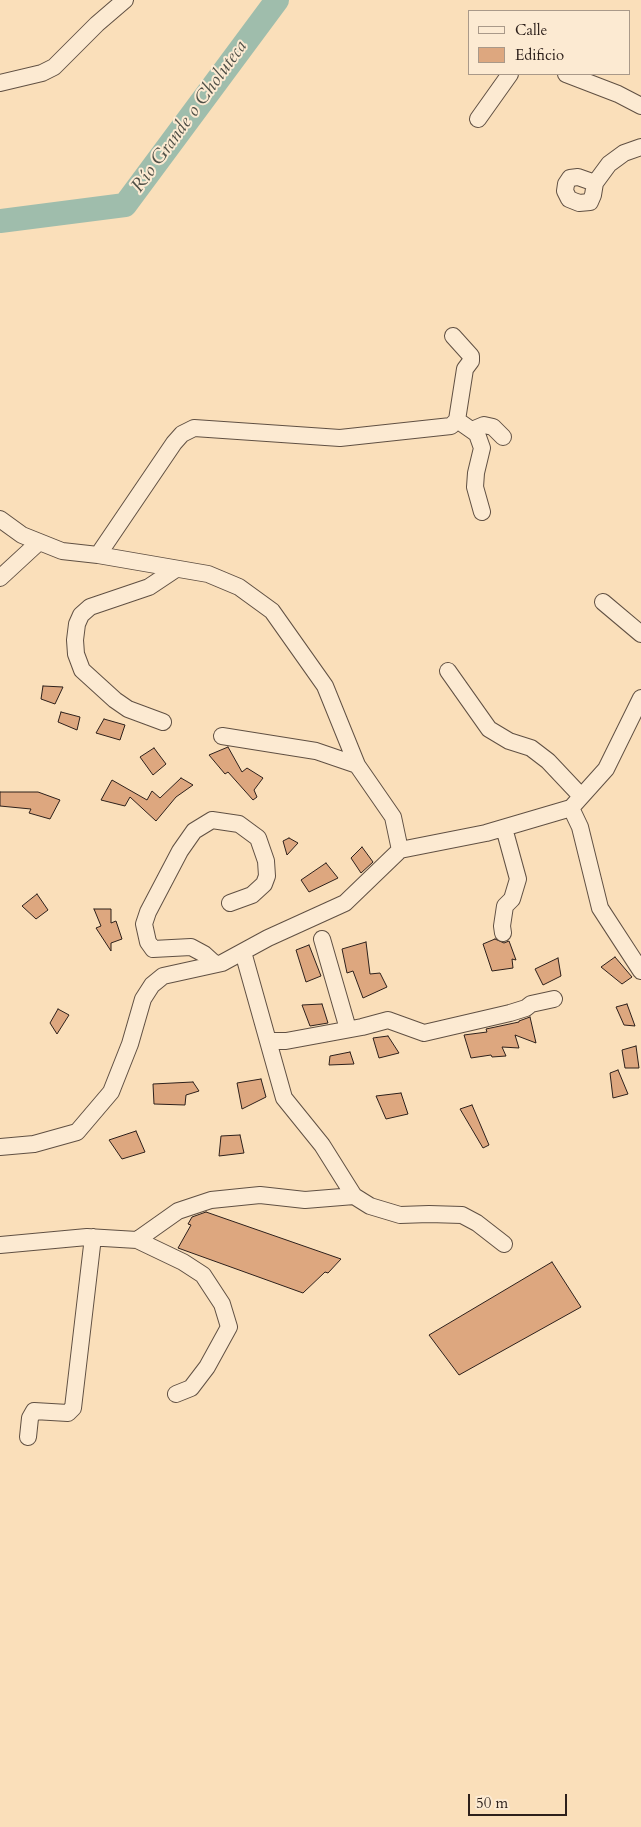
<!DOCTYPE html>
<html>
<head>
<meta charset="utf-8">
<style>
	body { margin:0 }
	#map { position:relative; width:641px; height:1827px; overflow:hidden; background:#fadfba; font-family:Cardo,serif }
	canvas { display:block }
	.legend { position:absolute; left:468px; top:10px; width:162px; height:65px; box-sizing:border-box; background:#fcead2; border:1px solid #a99989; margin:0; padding:6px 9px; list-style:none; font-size:15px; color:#2d201b }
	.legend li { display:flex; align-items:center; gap:10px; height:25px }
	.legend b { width:25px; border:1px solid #a99989 }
	.scale { position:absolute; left:468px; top:1794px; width:99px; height:22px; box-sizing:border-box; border:2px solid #2d201b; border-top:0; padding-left:6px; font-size:15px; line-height:18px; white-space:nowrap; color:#2d201b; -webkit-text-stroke:4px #fcead2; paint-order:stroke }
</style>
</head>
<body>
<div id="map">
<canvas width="641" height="1827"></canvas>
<ul class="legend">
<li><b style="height:6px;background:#fcead2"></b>Calle</li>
<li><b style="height:14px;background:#dda77f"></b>Edificio</li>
</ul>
<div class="scale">50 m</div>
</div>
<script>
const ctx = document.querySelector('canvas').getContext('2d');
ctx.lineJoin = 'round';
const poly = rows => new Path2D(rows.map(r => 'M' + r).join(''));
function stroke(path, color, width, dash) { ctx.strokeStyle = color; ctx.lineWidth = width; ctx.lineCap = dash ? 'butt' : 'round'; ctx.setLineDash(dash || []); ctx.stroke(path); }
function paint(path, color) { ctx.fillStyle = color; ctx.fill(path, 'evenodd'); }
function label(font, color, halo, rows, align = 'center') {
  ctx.font = font + ' Cardo,serif'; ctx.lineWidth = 4; ctx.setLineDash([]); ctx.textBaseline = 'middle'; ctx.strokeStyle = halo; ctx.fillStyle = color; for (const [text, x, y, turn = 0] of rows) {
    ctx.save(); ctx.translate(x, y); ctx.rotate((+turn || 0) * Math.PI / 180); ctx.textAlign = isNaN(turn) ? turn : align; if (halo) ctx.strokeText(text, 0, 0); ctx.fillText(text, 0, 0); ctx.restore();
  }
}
const river = poly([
	[0,221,125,205,277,0]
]);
const building = poly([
	[43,686,63,687,55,704,41,699,43,686],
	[61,712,80,717,77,730,58,722,61,712],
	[104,719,125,725,120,740,96,733,104,719],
	[228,747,242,772,247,768,263,778,254,790,257,797,253,800,228,772,225,774,209,755,228,747],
	[154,748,166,764,153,775,140,757,154,748],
	[181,778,193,785,176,797,156,821,130,797,125,806,101,800,112,780,147,800,152,791,160,798,181,778],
	[0,792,38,792,60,800,50,819,29,813,31,809,0,806,0,792],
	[289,838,298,843,287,855,283,841,289,838],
	[362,847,373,862,361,873,351,858,362,847],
	[326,863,338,878,309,892,301,880,326,863],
	[37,894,48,910,36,919,22,906,37,894],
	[94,909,111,909,111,923,116,921,122,939,111,943,111,951,96,928,101,926,94,909],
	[495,939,504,943,509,941,516,960,512,959,513,968,492,971,483,944,495,939],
	[366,942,370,974,380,973,387,987,363,998,353,971,347,973,342,949,366,942],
	[309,945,321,976,306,982,296,950,309,945],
	[615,957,632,977,622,984,601,967,615,957],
	[558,958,561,976,543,985,535,969,558,958],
	[322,1004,328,1023,310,1026,302,1005,322,1004],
	[627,1004,635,1026,624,1025,616,1007,627,1004],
	[58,1009,69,1015,57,1034,50,1023,58,1009],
	[530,1017,536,1043,515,1035,519,1048,502,1047,506,1056,492,1057,491,1055,471,1058,464,1035,487,1032,486,1029,519,1022,519,1021,530,1017],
	[388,1036,399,1053,379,1058,373,1038,388,1036],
	[636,1046,639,1068,625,1068,622,1050,636,1046],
	[350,1052,354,1064,329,1065,330,1056,350,1052],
	[618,1070,628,1094,613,1098,610,1073,618,1070],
	[261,1079,266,1097,242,1109,237,1083,261,1079],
	[193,1082,199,1091,186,1095,185,1105,154,1104,153,1084,193,1082],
	[401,1093,408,1114,386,1119,376,1096,401,1093],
	[472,1105,489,1145,483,1148,460,1109,472,1105],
	[136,1131,145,1152,122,1159,109,1140,136,1131],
	[240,1135,244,1153,219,1156,221,1136,240,1135],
	[206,1212,341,1259,328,1273,325,1272,303,1293,178,1248,191,1225,188,1224,192,1217,206,1212],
	[552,1262,581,1307,459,1375,429,1335,552,1262]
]);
const minor = poly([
	[566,74,618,94,641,106],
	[0,83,42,73,54,67,97,24,125,0],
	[478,119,510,74],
	[595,183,578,177,570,178,566,184,565,191,569,199,579,203,590,202,593,195,595,183,609,164,624,153,641,147],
	[457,420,477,434,482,448,476,473,475,487,482,512],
	[472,430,484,425,493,427,503,437],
	[0,519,22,535,62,551,98,555,208,574,239,587,272,611,325,686,357,765,393,817,400,850],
	[98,555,174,443,182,434,194,428,340,438,451,426,457,420,465,369,471,361,471,356,453,336],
	[0,578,39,542],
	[603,602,641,634],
	[448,671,489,729,509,741,531,748,548,761,581,796],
	[163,722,128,709,115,700,82,670,76,654,75,640,77,624,81,615,90,607,149,587,176,569],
	[222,736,316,751,357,765],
	[571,808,580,827,600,908,641,971],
	[503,933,502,926,505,906,512,899,518,879,504,828],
	[322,939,348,1029],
	[243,952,284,1098,322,1145,354,1196],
	[215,964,204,954,191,947,153,949,148,942,144,924,148,912,180,851,194,831,212,820,239,824,258,838,266,861,267,876,264,884,252,895,230,903],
	[269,1041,286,1041,362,1027,388,1020,424,1033,510,1013,526,1008,531,1004,554,999],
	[0,1147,34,1144,77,1132,111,1092,130,1044,143,999,152,985,163,976,222,963,268,938,345,903,400,850,486,833,571,808,606,769,641,698],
	[137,1240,178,1211,211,1200,260,1195,305,1200,354,1196,370,1206,400,1215,429,1214,462,1215,477,1223,504,1244],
	[0,1245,87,1237,137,1240,183,1262,203,1275,222,1304,229,1327,207,1367,191,1388,176,1394],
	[28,1437,30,1418,34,1411,68,1413,73,1408,93,1237]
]);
const waterNames = [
	["Río Grande o Choluteca",190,117,-54]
];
stroke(river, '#9fbdac', 24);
paint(building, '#dda77f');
stroke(building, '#2d201b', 1);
stroke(minor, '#605043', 18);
stroke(minor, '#fcead2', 16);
label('italic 19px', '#4f4f46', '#fcead2', waterNames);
</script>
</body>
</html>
